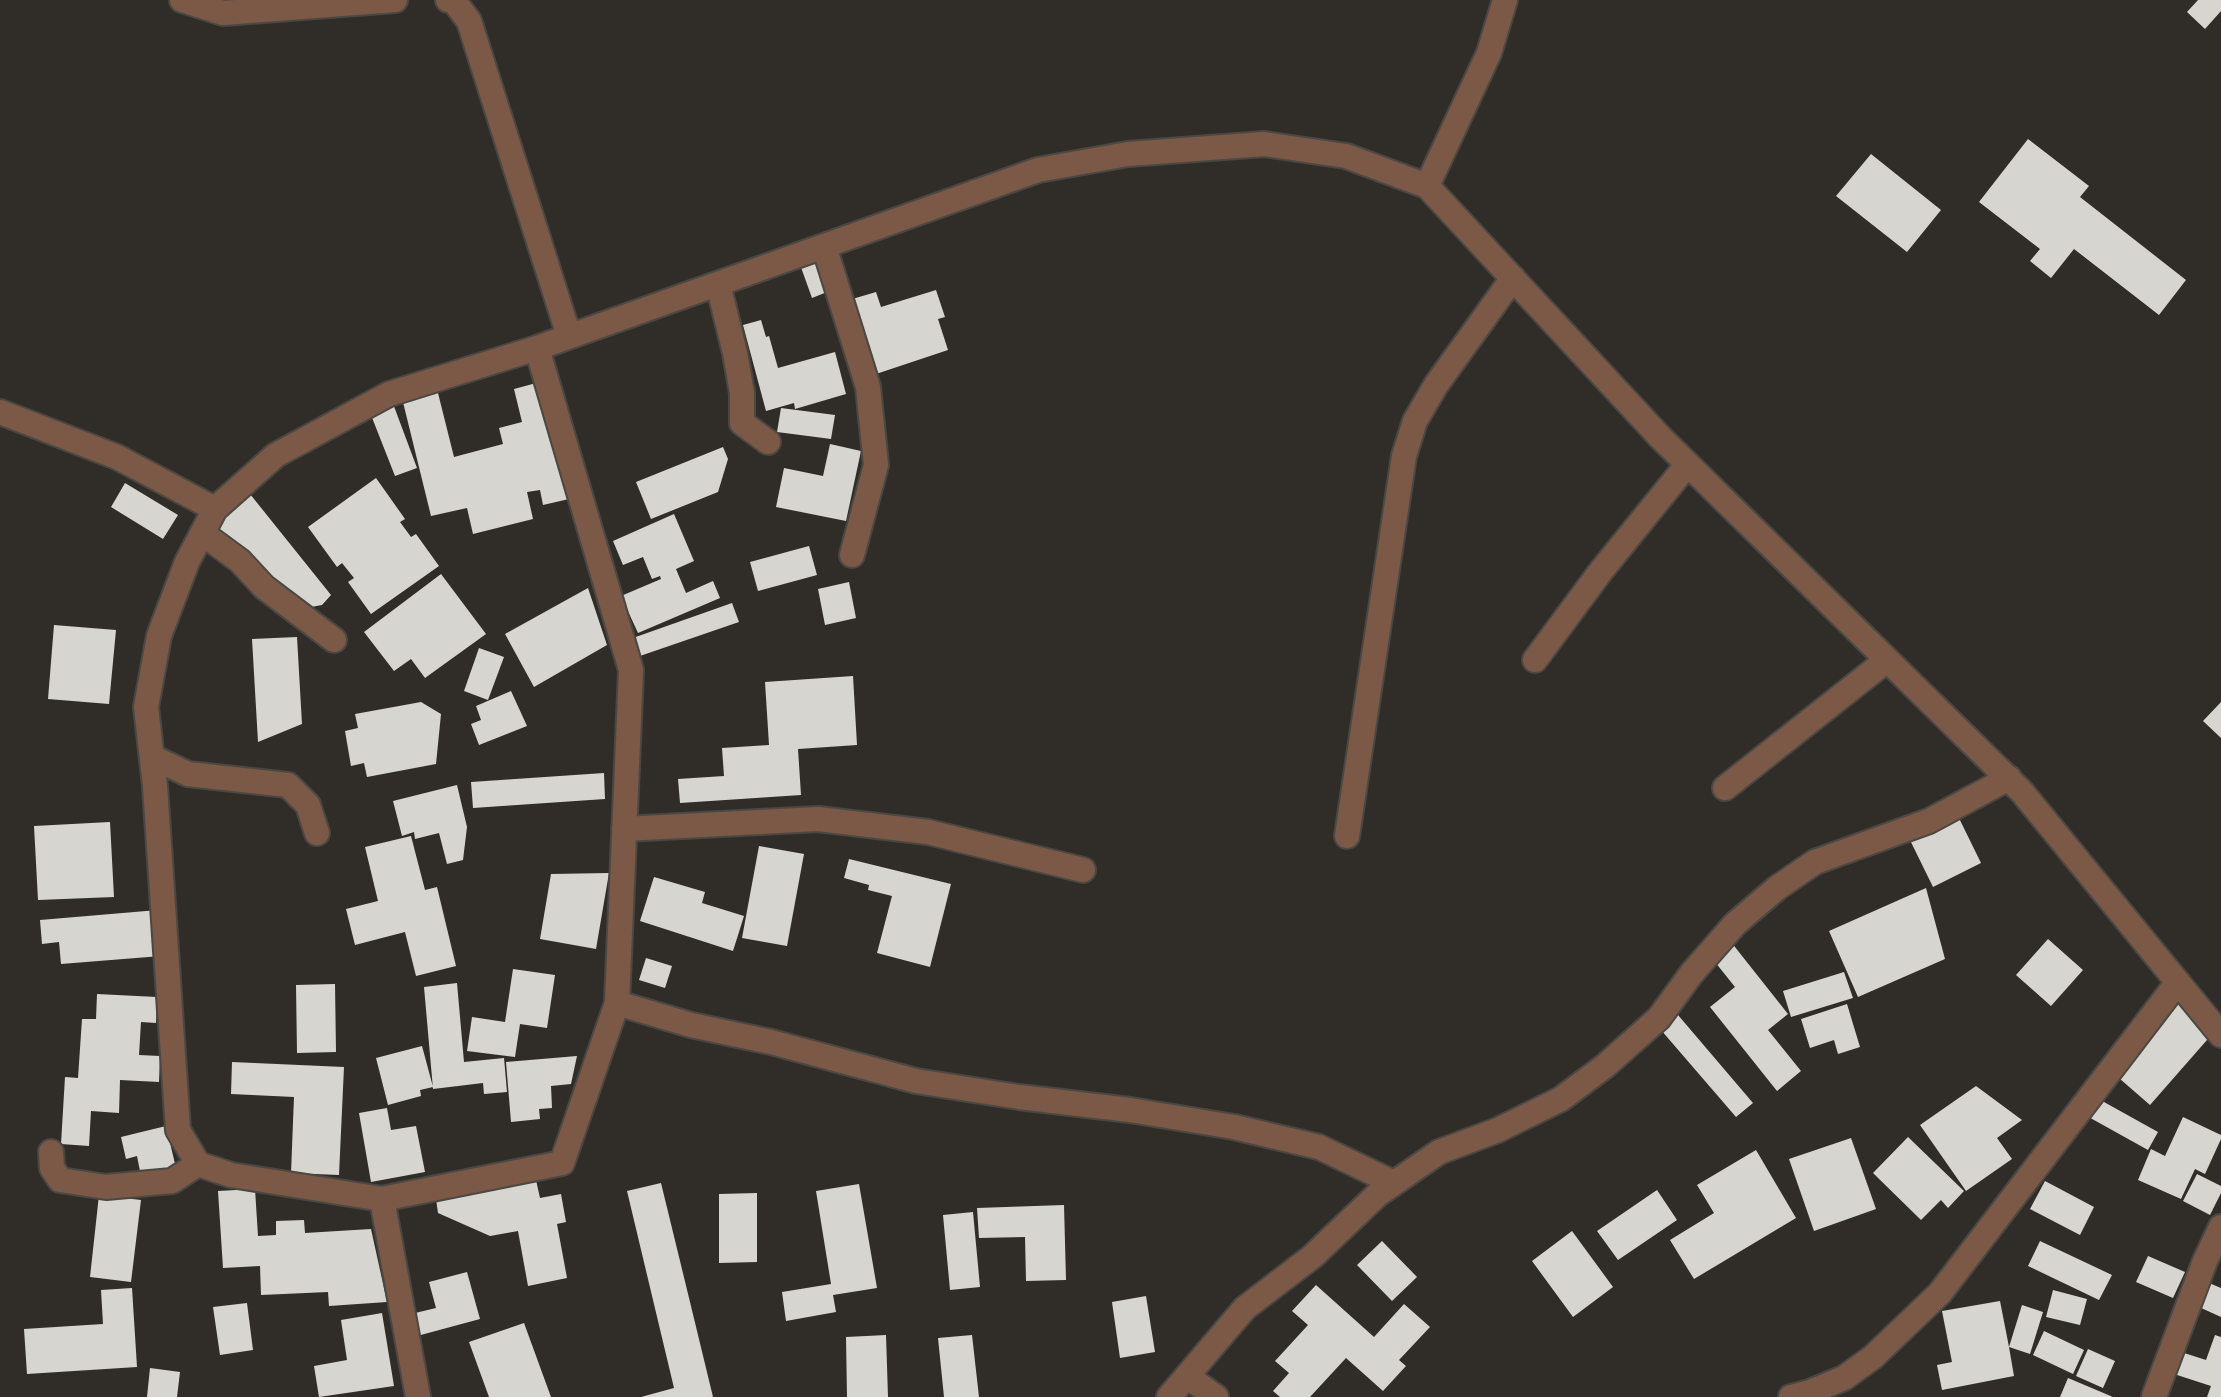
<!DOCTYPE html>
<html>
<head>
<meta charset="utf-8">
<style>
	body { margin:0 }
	canvas { display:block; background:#302d28 }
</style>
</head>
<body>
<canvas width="2221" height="1397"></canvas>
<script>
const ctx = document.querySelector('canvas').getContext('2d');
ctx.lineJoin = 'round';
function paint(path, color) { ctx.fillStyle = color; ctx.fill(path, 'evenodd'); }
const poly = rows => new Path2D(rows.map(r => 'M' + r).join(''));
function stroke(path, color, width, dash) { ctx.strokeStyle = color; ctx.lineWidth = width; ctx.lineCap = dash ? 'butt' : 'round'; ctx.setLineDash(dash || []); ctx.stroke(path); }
const building = poly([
	[2198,0,2221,0,2221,11,2205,29,2187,12],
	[2028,139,2089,186,2080,197,2186,280,2159,315,2074,249,2051,278,2030,261,2040,249,1979,202],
	[1871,154,1941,210,1907,252,1836,196],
	[819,252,832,290,812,298,798,259],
	[936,290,945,317,938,319,948,350,873,375,849,300,876,292,881,307],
	[761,320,766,337,769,336,778,368,835,352,846,394,795,409,794,403,766,411,743,325],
	[540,382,569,499,543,505,540,490,527,492,533,519,473,534,467,508,431,516,401,394,436,385,454,457,503,444,499,428,522,422,514,389],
	[392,401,417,468,395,476,369,410],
	[781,408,835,415,831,439,777,432],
	[830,444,861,451,846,521,776,507,784,468,823,476],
	[723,447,728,459,718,492,651,519,636,482],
	[376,478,405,519,400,522,411,537,416,534,439,566,371,614,348,582,354,578,342,563,337,567,308,527],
	[125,483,178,515,163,539,111,507],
	[246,489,331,595,322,605,300,609,212,525],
	[674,514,694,561,676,569,686,593,713,581,720,598,638,633,621,596,661,579,660,576,652,579,643,557,623,565,613,541],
	[809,546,817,575,758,591,750,562],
	[441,574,486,634,425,678,411,659,394,671,364,632],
	[849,582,856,618,825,625,818,589],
	[588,588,607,645,534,687,505,634],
	[732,603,739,622,637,657,630,639],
	[54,625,116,630,109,704,48,699],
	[297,637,302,724,258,742,252,639],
	[479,648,504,657,488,700,464,691],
	[853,676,857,745,798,749,801,795,680,803,678,779,724,776,722,748,769,745,765,682],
	[511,691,527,726,479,745,471,724,481,720,476,706],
	[421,702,441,714,436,764,367,777,364,763,351,766,345,731,358,728,355,714],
	[2221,702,2221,738,2203,721],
	[604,773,605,799,473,808,471,782],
	[457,785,467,827,463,860,447,864,439,833,415,839,414,832,402,836,393,801],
	[1956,812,1981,863,1933,887,1908,836],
	[110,822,114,897,38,900,34,826],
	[411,836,425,890,437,887,456,966,416,976,405,932,355,945,346,909,378,901,365,847],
	[759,846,804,854,787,946,742,938],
	[849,859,951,884,930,967,877,953,892,896,868,890,869,885,844,878],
	[609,873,596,949,540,939,551,874],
	[654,877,705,892,702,903,744,916,733,951,640,921],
	[1926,888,1945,959,1858,997,1829,931],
	[158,910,161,956,61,964,59,942,42,944,40,920],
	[2048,939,2083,970,2051,1006,2016,975],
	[1731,942,1788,1014,1768,1030,1801,1071,1777,1091,1710,1007,1735,987,1711,957],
	[646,958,672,966,665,988,639,980],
	[513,969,555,975,547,1028,520,1024,515,1057,467,1051,472,1017,505,1022],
	[1844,972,1853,998,1791,1017,1783,991],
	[457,983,464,1062,504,1058,507,1092,484,1094,483,1083,433,1089,424,987],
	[335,984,336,1052,297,1053,296,985],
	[97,994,157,997,156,1023,141,1022,139,1055,160,1056,159,1082,120,1080,119,1113,91,1111,89,1146,61,1144,65,1077,78,1078,82,1019,96,1019],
	[2175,999,2214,1032,2150,1105,2112,1072],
	[1847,1004,1860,1047,1838,1054,1834,1040,1810,1048,1801,1019],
	[1678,1015,1753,1103,1736,1117,1661,1030],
	[422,1046,433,1087,420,1090,421,1096,388,1105,376,1058],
	[577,1056,571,1084,551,1086,552,1108,539,1109,540,1119,511,1122,506,1062],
	[232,1062,344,1067,339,1175,291,1173,294,1097,231,1094],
	[1976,1086,2022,1120,1997,1138,2012,1159,1966,1191,1920,1125],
	[2095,1097,2158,1132,2148,1150,2085,1115],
	[387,1108,391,1130,416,1126,425,1172,371,1182,359,1113],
	[2183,1117,2221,1135,2221,1139,2205,1174,2195,1169,2181,1199,2138,1180,2151,1149,2165,1156],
	[166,1126,176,1168,141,1176,137,1156,126,1159,121,1137],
	[1908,1137,1964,1191,1948,1208,1941,1200,1921,1220,1873,1173],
	[1851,1138,1876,1209,1814,1231,1789,1159],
	[1756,1150,1796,1218,1694,1279,1670,1240,1714,1213,1697,1185],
	[2197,1174,2221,1186,2221,1193,2210,1215,2183,1201],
	[536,1180,540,1198,561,1194,566,1222,557,1224,567,1278,528,1286,518,1231,490,1236,438,1213,436,1199],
	[2045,1181,2094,1207,2080,1235,2030,1209],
	[661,1183,690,1302,713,1397,641,1397,674,1388,627,1191],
	[859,1184,877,1288,833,1295,836,1312,786,1321,782,1292,831,1284,816,1191],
	[255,1189,258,1236,276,1235,276,1221,304,1220,305,1233,371,1229,387,1302,329,1306,328,1292,261,1295,260,1266,223,1268,218,1191],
	[1657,1190,1677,1220,1618,1260,1597,1231],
	[757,1193,757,1262,719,1263,719,1194],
	[99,1195,141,1200,131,1282,90,1277],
	[1064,1205,1066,1280,1026,1281,1025,1237,979,1238,977,1208],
	[973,1212,980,1287,950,1290,943,1215],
	[1572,1231,1613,1287,1573,1317,1532,1261],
	[1382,1241,1417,1277,1392,1301,1357,1265],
	[2040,1241,2112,1275,2099,1300,2028,1266],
	[2148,1256,2185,1272,2173,1298,2136,1282],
	[467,1272,480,1319,417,1336,411,1314,436,1308,429,1282],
	[2209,1283,2221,1288,2221,1317,2199,1307],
	[1316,1285,1374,1337,1404,1304,1430,1327,1399,1360,1406,1366,1383,1391,1346,1358,1310,1397,1280,1397,1273,1391,1289,1373,1275,1361,1308,1325,1292,1311],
	[132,1288,137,1367,27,1374,24,1329,103,1324,101,1290],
	[2053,1290,2087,1299,2080,1325,2046,1317],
	[1146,1296,1155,1352,1120,1358,1112,1302],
	[2000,1301,2009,1347,2022,1305,2043,1312,2030,1354,2009,1347,2014,1376,1942,1390,1937,1365,1952,1362,1942,1311],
	[247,1303,253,1350,220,1355,213,1307],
	[382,1313,394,1386,319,1397,314,1366,347,1360,341,1320],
	[524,1323,551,1397,489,1397,469,1342],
	[2044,1331,2084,1350,2073,1374,2033,1355],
	[886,1335,888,1397,847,1397,846,1337],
	[972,1335,979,1397,944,1397,938,1338],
	[2215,1335,2221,1337,2221,1397,2207,1397,2211,1386,2174,1374,2181,1352,2206,1360],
	[2088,1349,2115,1361,2103,1388,2076,1376],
	[150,1368,180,1372,177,1397,147,1397],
	[2068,1378,2113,1397,2060,1397]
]);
const street = poly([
	[182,0,223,13,395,0],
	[448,0,454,1,469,21,569,336],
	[1427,186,1489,53,1505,0],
	[824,246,868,387,876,465,852,555],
	[718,284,735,353,742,393,742,423,768,442],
	[0,412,117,457,215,509],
	[202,533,240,561,264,587,334,640],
	[1535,660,1601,571,1687,465],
	[152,757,188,774,288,785,308,805,317,833],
	[1725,788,1887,660],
	[624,829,818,819,928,832,1083,870],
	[1347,836,1404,456,1415,421,1436,385,1513,278],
	[617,1003,691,1025,771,1042,916,1081,1019,1097,1130,1110,1234,1127,1319,1147,1394,1183],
	[51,1152,52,1168,60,1180,106,1187,172,1181,198,1164],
	[382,1199,231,1175,198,1164,178,1130,155,786,146,707,159,636,187,562,215,509,276,455,389,394,537,348,1038,170,1128,154,1264,144,1346,156,1427,186,1660,437,2022,792,2221,1035],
	[1188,1377,1216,1397],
	[418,1397,382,1199,562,1163,617,1003,631,670,537,348],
	[1169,1397,1245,1308,1313,1256,1377,1195,1439,1152,1498,1130,1561,1099,1605,1066,1659,1018,1692,973,1735,924,1777,888,1815,862,1929,821,2009,778],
	[1791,1397,1810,1392,1844,1378,1873,1357,1940,1293,2178,982],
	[2154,1397,2205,1261,2221,1227]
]);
paint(building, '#d6d5cf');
stroke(street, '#4b4843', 28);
stroke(street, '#7c5847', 24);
</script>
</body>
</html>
